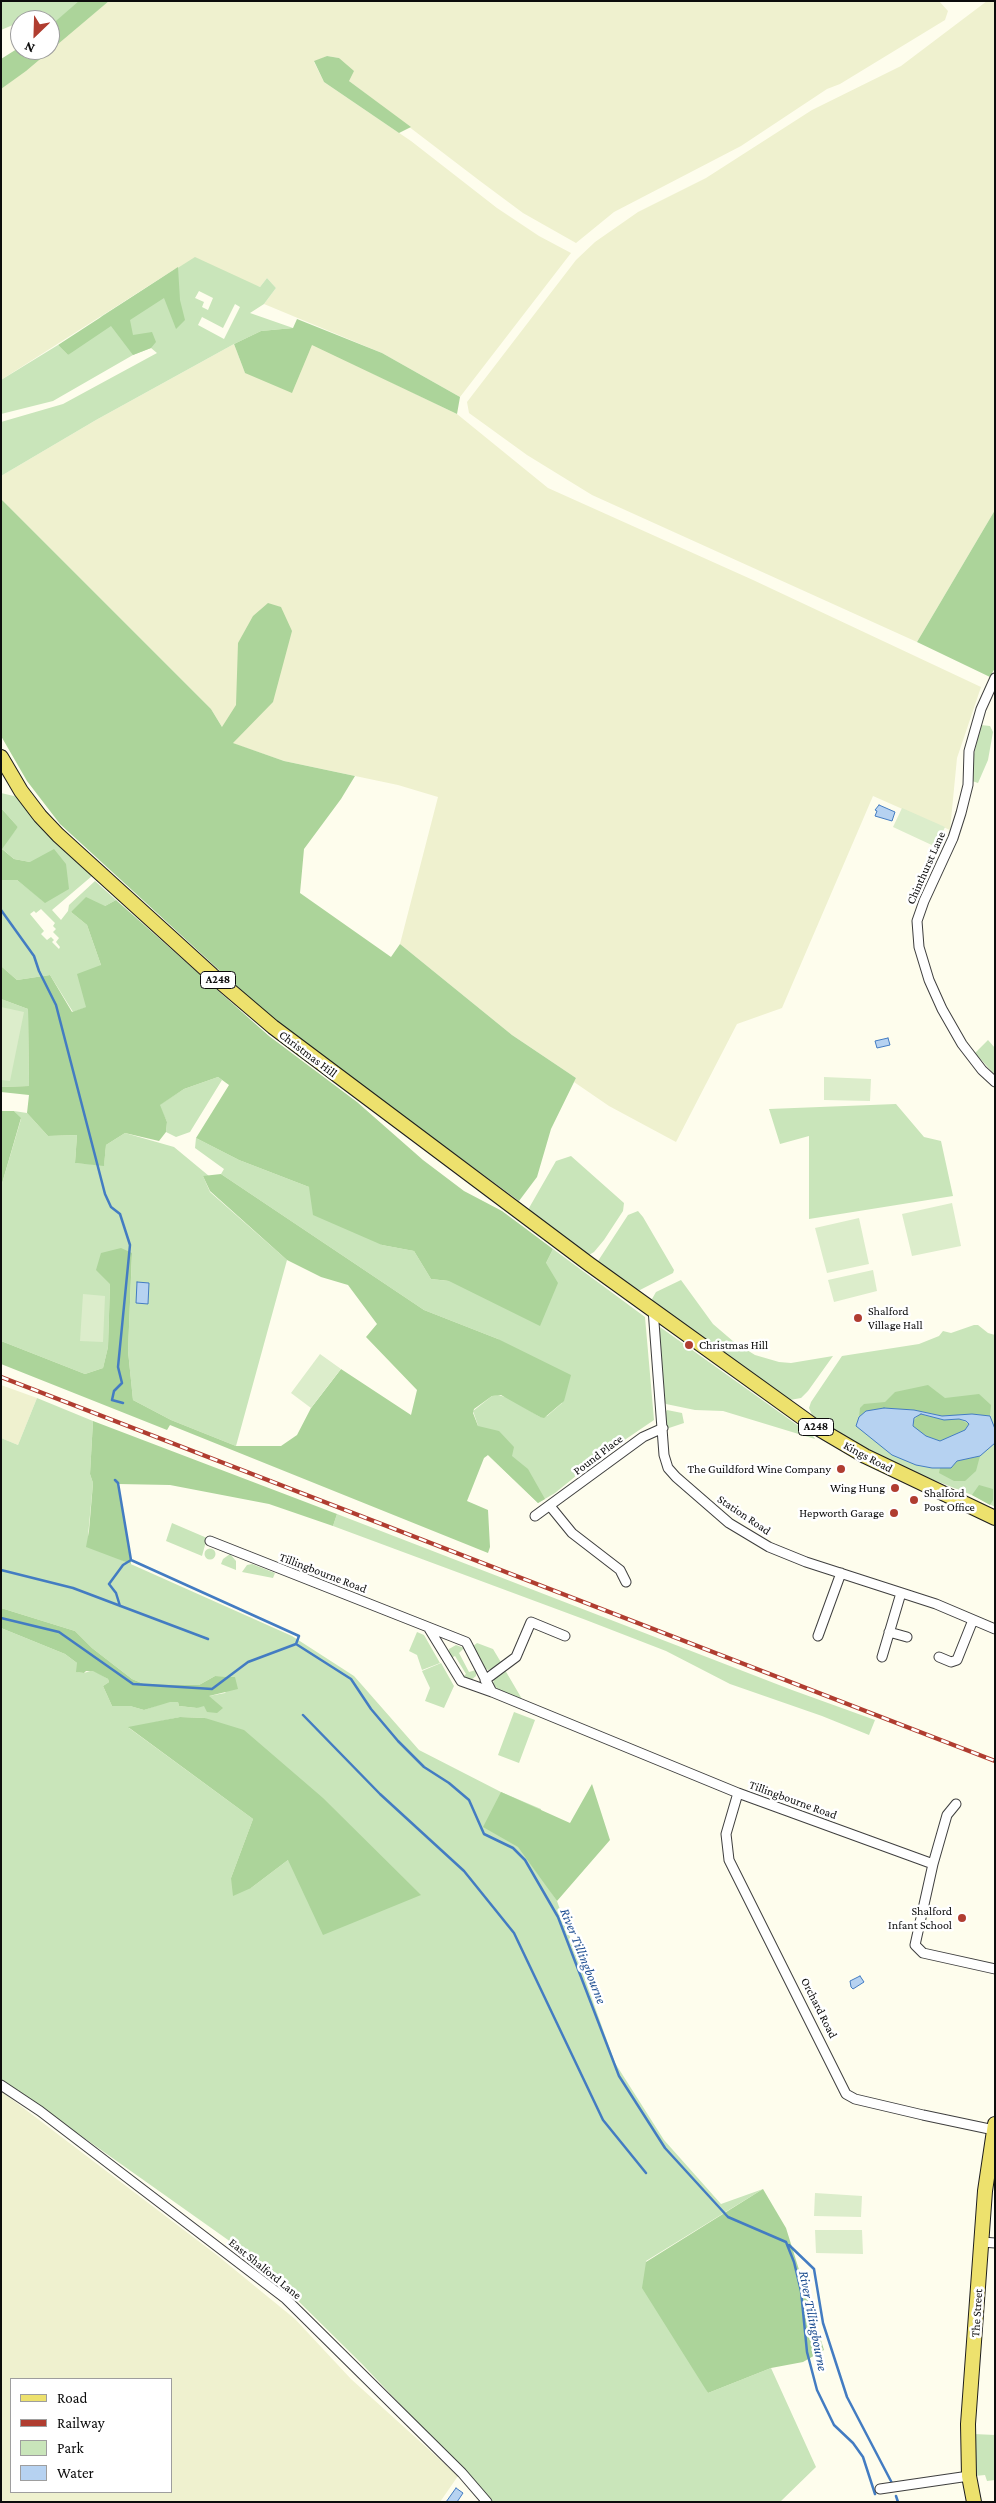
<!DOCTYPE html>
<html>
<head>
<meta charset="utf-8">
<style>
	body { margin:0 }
	#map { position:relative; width:996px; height:2503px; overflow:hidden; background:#fefded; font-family:"Crimson Pro",serif }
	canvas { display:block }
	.frame { position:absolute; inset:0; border:2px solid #0c0c0c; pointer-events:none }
	.legend { position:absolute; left:10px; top:2378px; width:162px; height:115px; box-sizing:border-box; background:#fff; border:1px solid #9e9e9e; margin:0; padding:6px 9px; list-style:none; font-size:15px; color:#0c0c0c }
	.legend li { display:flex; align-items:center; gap:10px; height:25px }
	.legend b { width:25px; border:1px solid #9e9e9e }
	.north { position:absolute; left:10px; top:10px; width:50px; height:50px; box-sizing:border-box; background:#fff; border:1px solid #9e9e9e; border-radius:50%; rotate:204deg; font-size:14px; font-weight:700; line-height:20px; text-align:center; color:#0c0c0c }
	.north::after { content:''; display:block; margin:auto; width:18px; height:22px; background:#b03d30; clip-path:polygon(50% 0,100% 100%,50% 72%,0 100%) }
</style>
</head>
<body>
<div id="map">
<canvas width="996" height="2503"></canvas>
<div class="frame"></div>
<ul class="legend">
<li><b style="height:6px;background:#ede16d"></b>Road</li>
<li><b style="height:6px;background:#b03d30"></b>Railway</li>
<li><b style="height:14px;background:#c9e5ba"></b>Park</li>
<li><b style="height:14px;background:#b6d2f1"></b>Water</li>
</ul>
<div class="north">N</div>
</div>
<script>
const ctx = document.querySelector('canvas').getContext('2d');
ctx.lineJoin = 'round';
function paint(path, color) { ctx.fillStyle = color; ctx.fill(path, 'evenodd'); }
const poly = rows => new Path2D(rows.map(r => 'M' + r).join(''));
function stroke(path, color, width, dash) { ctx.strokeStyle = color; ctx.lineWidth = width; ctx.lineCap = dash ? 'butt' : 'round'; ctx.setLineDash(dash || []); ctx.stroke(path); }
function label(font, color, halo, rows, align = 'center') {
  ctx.font = font + ' "Crimson Pro",serif'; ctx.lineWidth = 5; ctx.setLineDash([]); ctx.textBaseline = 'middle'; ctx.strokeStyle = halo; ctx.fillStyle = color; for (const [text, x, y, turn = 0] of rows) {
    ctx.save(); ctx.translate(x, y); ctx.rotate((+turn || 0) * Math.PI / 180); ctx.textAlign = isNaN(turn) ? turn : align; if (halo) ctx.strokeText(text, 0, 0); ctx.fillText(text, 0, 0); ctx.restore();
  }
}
const farmland = poly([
	[109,1,939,1,948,11,945,20,840,84,827,89,741,146,614,212,576,243,523,213,480,181,349,81,339,58,327,56,314,62,324,82,411,141,497,208,539,236,571,253,460,397,382,353,264,304,276,288,267,278,260,287,175,269,1,380,1,89],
	[987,1,995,1,995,510,917,642,592,495,527,455,469,413,467,402,576,260,595,242,638,212,706,178,812,110,901,66],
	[234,344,245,373,312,344,457,414,548,488,753,580,981,687,957,758,950,830,873,796,782,1008,737,1024,676,1142,609,1106,574,1082,576,1078,512,1035,400,944,438,797,398,785,284,761,232,743,211,709,1,499,1,476,96,420],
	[1,1385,37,1398,18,1445,1,1438],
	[1,2091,218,2256,295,2319,351,2379,458,2476,440,2502,1,2502],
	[171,2379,171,2492,11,2492,11,2379]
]);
const green = poly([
	[1,1,79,1,80,2,50,26,50,20,20,20,20,22,1,30],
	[195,257,260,287,267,278,276,288,264,304,250,313,293,328,261,331,234,344,96,420,1,476,1,422,63,404,157,353,151,348,133,355,53,401,1,414,1,380,58,345,68,355,102,316],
	[199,291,213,298,208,310,202,307,204,302,195,298],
	[235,304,240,307,224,339,198,325,202,317,223,328],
	[981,725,990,726,993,732,988,760,978,783,972,781,969,775],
	[1,793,18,797,42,829,92,876,52,910,61,920,68,911,69,905,95,881,116,900,105,906,71,912,87,925,101,965,87,1007,73,1012,50,975,17,980,1,966,1,880,17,880,45,902,30,862,14,859,1,848,18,827,1,808],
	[41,909,55,923,53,926,56,929,53,932,59,938,56,942,60,947,59,949,52,942,54,940,51,937,47,940,41,934,44,931,30,914,34,911,36,913],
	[1,999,28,1009,29,1086,1,1087],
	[988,1040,995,1048,995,1075,975,1053],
	[218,1077,222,1080,190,1132,176,1137,166,1132,167,1122,159,1105,184,1089],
	[896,1104,924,1137,941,1141,953,1196,809,1219,809,1136,780,1144,769,1109],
	[14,1111,27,1113,48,1136,77,1135,75,1163,104,1165,106,1145,125,1133,174,1147,209,1176,203,1176,210,1192,287,1260,236,1446,171,1420,133,1400,128,1351,132,1254,110,1284,108,1347,103,1368,85,1374,1,1341,1,1187,21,1119],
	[196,1138,239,1160,309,1187,382,1245,414,1251,431,1279,448,1281,546,1263,553,1249,645,1317,654,1420,598,1458,555,1493,538,1503,488,1455,473,1411,492,1396,498,1395,509,1398,540,1417,547,1416,562,1403,498,1339,424,1310,221,1174,224,1169,195,1148],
	[571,1156,624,1203,623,1211,604,1240,594,1252,589,1255,531,1213,529,1208,556,1161],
	[638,1211,643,1217,674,1270,673,1273,640,1290,635,1289,598,1261,628,1215],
	[681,1280,713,1324,734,1342,755,1355,779,1362,791,1363,833,1356,808,1391,801,1398,790,1400,654,1302,652,1299,656,1292],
	[974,1325,978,1325,988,1333,995,1335,995,1507,972,1495,921,1475,870,1451,826,1426,812,1415,809,1408,811,1402,842,1356,919,1344,939,1336,943,1331,951,1333],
	[660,1327,814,1437,815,1439,723,1411,695,1410,666,1404,661,1396,656,1332],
	[37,1398,93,1421,90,1474,93,1483,88,1536,115,1557,292,1636,354,1676,419,1750,501,1792,541,1809,551,1892,557,1901,615,2063,664,2140,721,2204,763,2189,646,2261,708,2393,771,2368,816,2467,780,2502,493,2502,362,2364,270,2273,238,2247,1,2079,1,1628,65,1654,77,1663,77,1672,84,1673,93,1670,108,1679,109,1682,103,1686,112,1706,130,1706,144,1710,170,1701,178,1702,179,1706,197,1708,209,1696,225,1693,235,1677,215,1676,199,1685,144,1684,132,1679,92,1648,75,1631,1,1608,1,1438,18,1445],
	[180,1717,205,1718,420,1895,288,1860,251,1888,231,1878,253,1819,129,1728],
	[667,1410,682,1413,684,1423,666,1429,664,1415],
	[337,1514,792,1690,875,1720,869,1735,822,1716,730,1684,666,1651,586,1620,333,1526],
	[172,1523,207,1538,202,1556,166,1541],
	'204.5 1554a5.5 5.5 0 1 1 11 0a5.5 5.5 0 1 1-11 0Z',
	[230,1554,236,1561,236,1570,221,1564,223,1559],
	[252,1564,275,1573,273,1578,242,1572,247,1565],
	[417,1632,424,1635,440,1663,422,1670,417,1655,409,1651],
	[477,1643,493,1649,502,1664,489,1670,484,1669,472,1647],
	[456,1645,464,1648,459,1653,469,1672,476,1670,476,1676,470,1681,461,1678,466,1674,455,1656,449,1659,449,1649],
	[441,1663,454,1686,444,1708,425,1701,430,1688,422,1671],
	[505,1670,522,1699,499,1691,493,1684,495,1675],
	[514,1712,535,1720,519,1763,498,1755],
	[974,2434,995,2435,995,2480,987,2481,985,2475,975,2476]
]);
const forest = poly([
	[79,1,109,1,26,71,1,89,1,59,20,47,20,50,50,50,50,26],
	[327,56,339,58,354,71,349,81,411,127,399,133,324,82,314,61],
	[178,267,180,300,185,320,176,329,164,298,130,320,133,335,152,332,156,342,151,348,133,355,111,326,68,355,58,345],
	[297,319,382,353,460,397,457,414,312,345,292,393,245,373,234,344,261,331,293,328],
	[1,499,211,709,222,727,236,705,238,643,253,616,268,603,281,607,292,631,273,702,233,743,284,761,355,776,341,799,304,849,300,893,391,957,400,944,512,1035,576,1078,551,1129,537,1177,519,1201,295,1036,255,1003,60,824,27,781,1,736],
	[995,510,995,668,990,677,917,642],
	[1,808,18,827,2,849,14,859,30,862,54,849,66,864,69,889,45,903,17,880,1,880],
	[86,897,105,906,116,900,269,1036,357,1102,423,1160,464,1191,502,1211,553,1249,546,1263,558,1283,540,1326,449,1281,431,1279,414,1251,382,1245,313,1215,309,1187,239,1160,196,1138,229,1085,218,1077,184,1089,160,1105,167,1122,166,1132,159,1141,125,1133,106,1145,104,1166,75,1163,77,1135,48,1136,27,1113,29,1095,1,1092,1,1087,29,1086,28,1009,1,999,1,966,17,980,50,975,72,1012,86,1007,77,974,101,965,87,925,71,912],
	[1,1111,14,1111,21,1118,1,1187],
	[221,1174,424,1310,498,1339,571,1375,564,1401,544,1418,540,1417,501,1395,492,1396,474,1409,473,1413,478,1426,499,1431,514,1447,512,1456,528,1469,545,1499,538,1503,488,1455,484,1458,467,1501,488,1510,490,1547,488,1553,170,1425,167,1430,1,1364,1,1341,85,1374,103,1368,108,1347,110,1284,96,1270,101,1253,121,1248,132,1253,128,1351,133,1400,171,1420,236,1446,281,1446,297,1435,311,1408,341,1369,411,1415,417,1390,366,1337,377,1324,348,1285,321,1277,287,1260,210,1191,203,1176],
	[928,1385,945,1398,979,1394,991,1405,990,1416,972,1414,943,1416,914,1410,884,1408,866,1411,859,1417,860,1408,864,1404,885,1402,895,1392],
	[920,1414,944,1420,959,1419,969,1424,965,1430,940,1441,926,1436,914,1428,913,1421],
	[93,1421,337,1514,333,1526,269,1504,170,1485,118,1484,131,1564,86,1547,89,1531,93,1483,90,1474],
	[980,1456,976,1471,965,1481,954,1481,939,1473,940,1468,951,1468,957,1461],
	[979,1485,993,1489,993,1500,990,1505,972,1495],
	[1,1608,75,1631,92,1648,132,1679,144,1684,199,1685,215,1676,235,1677,238,1689,209,1696,223,1708,217,1713,207,1712,204,1706,197,1708,179,1706,178,1702,170,1702,144,1710,130,1706,112,1706,103,1686,109,1682,108,1679,93,1671,86,1671,84,1673,76,1672,77,1663,65,1654,1,1628],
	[180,1717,205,1718,244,1730,323,1798,421,1895,323,1935,288,1860,251,1888,233,1896,231,1878,253,1819,128,1727],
	[592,1784,610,1840,557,1901,518,1847,483,1827,501,1792,570,1823],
	[763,2189,786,2228,824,2350,803,2362,771,2368,708,2393,642,2288,646,2262]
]);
const pitch = poly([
	[902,808,945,827,936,847,893,827],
	[1,1007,24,1012,10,1081,1,1080],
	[824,1077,871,1079,870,1101,824,1100],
	[952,1203,961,1246,912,1256,902,1214],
	[859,1218,869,1264,827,1273,815,1228],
	[873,1270,877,1291,834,1302,828,1280],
	[83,1294,105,1296,103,1342,80,1341],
	[320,1354,341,1369,311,1408,291,1393],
	[815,2193,862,2196,861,2217,814,2216],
	[815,2230,862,2230,863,2254,816,2253]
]);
const water = poly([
	[879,805,895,812,892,821,875,816,877,811,875,810,879,805],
	[888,1038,890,1045,877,1048,875,1041,888,1038],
	[137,1282,149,1283,148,1304,136,1303,137,1282],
	[884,1408,914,1410,942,1416,972,1414,990,1416,995,1429,995,1443,980,1456,957,1461,951,1468,932,1468,916,1465,892,1455,856,1426,859,1417,866,1411,884,1408],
	[921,1414,944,1420,959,1419,966,1421,969,1424,965,1430,940,1441,926,1436,913,1426,914,1418,921,1414],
	[860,1976,864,1982,853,1989,851,1987,850,1981,860,1976],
	[456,2488,463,2493,457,2502,446,2502,456,2488]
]);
const stream = poly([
	[1,910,34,956,39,971,56,1005,105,1194,111,1207,120,1214,130,1245,118,1367,122,1383,114,1391,112,1400,123,1403],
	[115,1480,118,1483,131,1560,299,1636,296,1644],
	[1,1570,73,1588,208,1639],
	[120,1606,116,1593,109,1584,123,1565,131,1560],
	[1,1618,59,1632,133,1684,212,1689,248,1662,296,1644],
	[296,1644,351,1679,371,1709,398,1741,424,1767,449,1783,469,1800,484,1834,513,1848,525,1860,558,1917,619,2076,665,2148,728,2217,786,2242,794,2262,801,2291,807,2352,817,2390,834,2425,853,2443,863,2457,875,2494],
	[303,1715,380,1794,464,1871,514,1933,603,2120,646,2173],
	[789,2245,814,2269,823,2323,847,2397,893,2485],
	[896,2496,898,2502]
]);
const street = poly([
	[995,678,981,709,969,751,968,785,961,813,953,838,924,901,917,921,919,947,929,980,942,1009,962,1044,982,1070,995,1082],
	[653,1309,664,1455,668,1468,676,1477,729,1523,769,1547,806,1562,936,1604,995,1629],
	[550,1506,572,1533,620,1570,626,1582],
	[535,1516,643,1437,663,1428],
	[210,1541,466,1642,492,1692,461,1681,428,1627],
	[889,1632,907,1637],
	[818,1636,841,1573],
	[882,1657,901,1593],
	[939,1657,951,1662,957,1660,973,1620],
	[485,1680,516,1657,531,1622,565,1636],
	[492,1692,738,1793,933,1864,915,1945,923,1953,995,1969],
	[738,1793,726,1834,729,1860,846,2094,855,2099,923,2115,994,2130],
	[933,1864,947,1815,956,1804],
	[1,2085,40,2111,286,2299,462,2473,487,2502],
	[982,2242,995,2243],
	[880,2489,969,2476]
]);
const primary = poly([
	[1,757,21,791,40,816,58,835,212,975,273,1027,589,1264,814,1426,865,1456,995,1518],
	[974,2502,969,2476,968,2424,985,2191,995,2124]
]);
const rail = poly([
	[1,1377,995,1761]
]);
const markers = [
	[858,1318,5,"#b03d30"],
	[689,1345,5,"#b03d30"],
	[841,1469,5,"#b03d30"],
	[895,1488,5,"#b03d30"],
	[914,1500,5,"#b03d30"],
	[894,1513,5,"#b03d30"],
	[962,1918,5,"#b03d30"]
];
const shields = [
	[218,980,35],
	[816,1427,35]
];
const shieldNames = [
	["A248",218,980],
	["A248",816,1427]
];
const streetNames = [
	["Chinthurst Lane",926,868,-66],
	["Christmas Hill",308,1054,37],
	["Pound Place",598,1455,-37],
	["Kings Road",868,1457,28],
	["Station Road",744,1515,34],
	["Tillingbourne Road",323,1573,21],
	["Tillingbourne Road",793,1800,20],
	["Orchard Road",819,2008,63],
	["East Shalford Lane",265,2269,39],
	["The Street",977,2313,-86]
];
const poiNames = [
	["Shalford",868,1311,"left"],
	["Village Hall",868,1325,"left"],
	["Christmas Hill",699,1345,"left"],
	["The Guildford Wine Company",831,1469],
	["Wing Hung",885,1488],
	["Shalford",924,1493,"left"],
	["Post Office",924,1507,"left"],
	["Hepworth Garage",884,1513],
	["Shalford",952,1911],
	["Infant School",952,1925]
];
const waterNames = [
	["River Tillingbourne",583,1956,68],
	["River Tillingbourne",813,2321,79]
];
paint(farmland, '#eff1cf');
paint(green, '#c9e5ba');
paint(forest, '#acd49a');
paint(pitch, '#dcedcb');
paint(water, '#b6d2f1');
stroke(water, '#437cc2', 1);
stroke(stream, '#437cc2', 2.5);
stroke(street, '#3f3f3f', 11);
stroke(primary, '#1d1d1d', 16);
stroke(street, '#fff', 9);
stroke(primary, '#ede16d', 14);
stroke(rail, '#b03d30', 4.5);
stroke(rail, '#fff', 2.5, [8]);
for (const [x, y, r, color] of markers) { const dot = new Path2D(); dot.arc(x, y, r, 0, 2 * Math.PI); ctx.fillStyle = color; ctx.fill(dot); stroke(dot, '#fff', 2); }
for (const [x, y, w] of shields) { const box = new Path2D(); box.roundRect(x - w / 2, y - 8.5, w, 17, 4); ctx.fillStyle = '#fff'; ctx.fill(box); stroke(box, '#0c0c0c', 1); }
label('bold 11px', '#0c0c0c', null, shieldNames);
label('12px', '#0c0c0c', '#fff', streetNames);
label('12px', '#0c0c0c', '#fff', poiNames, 'right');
label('italic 14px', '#205093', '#fff', waterNames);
</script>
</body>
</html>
